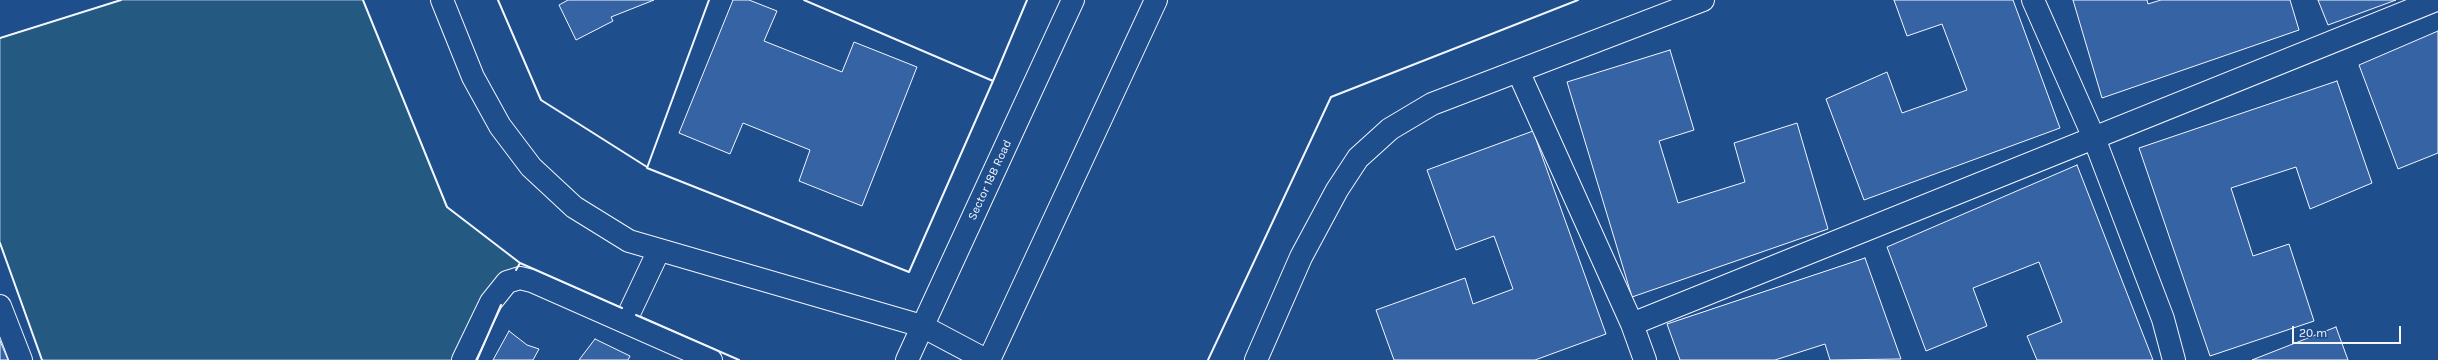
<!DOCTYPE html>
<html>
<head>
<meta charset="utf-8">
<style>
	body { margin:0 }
	#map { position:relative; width:2438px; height:360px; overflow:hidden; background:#1f4e8c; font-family:Karla,sans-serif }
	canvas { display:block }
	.scale { position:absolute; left:2292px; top:326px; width:109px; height:18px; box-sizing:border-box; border:2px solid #f2f6ff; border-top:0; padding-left:5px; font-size:12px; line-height:14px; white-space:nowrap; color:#f2f6ff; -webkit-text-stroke:3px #1f4e8c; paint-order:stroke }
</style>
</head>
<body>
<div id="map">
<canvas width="2438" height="360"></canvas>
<div class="scale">20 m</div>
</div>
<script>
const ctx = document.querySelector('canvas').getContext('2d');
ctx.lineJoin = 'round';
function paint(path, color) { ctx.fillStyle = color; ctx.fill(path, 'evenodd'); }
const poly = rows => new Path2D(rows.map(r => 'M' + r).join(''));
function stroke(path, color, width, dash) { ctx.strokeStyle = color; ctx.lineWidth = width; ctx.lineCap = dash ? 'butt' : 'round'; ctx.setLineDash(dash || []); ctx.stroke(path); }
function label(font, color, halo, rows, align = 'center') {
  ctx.font = font + ' Karla,sans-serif'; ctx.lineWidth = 3; ctx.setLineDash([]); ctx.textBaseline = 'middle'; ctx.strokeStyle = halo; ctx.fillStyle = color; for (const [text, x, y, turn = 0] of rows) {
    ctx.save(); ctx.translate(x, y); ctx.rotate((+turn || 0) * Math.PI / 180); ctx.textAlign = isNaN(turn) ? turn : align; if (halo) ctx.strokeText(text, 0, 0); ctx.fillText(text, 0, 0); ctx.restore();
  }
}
const green = poly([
	[121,0,363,0,447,207,520,263,477,360,42,360,0,243,0,38,121,0]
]);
const building = poly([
	[568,0,654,0,611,17,613,21,576,40,559,5,568,0],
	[733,0,749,0,777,11,764,41,842,72,854,42,917,67,862,206,799,181,810,150,743,123,730,154,679,133,733,0],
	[1894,0,2013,0,2060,128,1864,200,1826,99,1887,72,1902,113,1967,90,1942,24,1907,36,1894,0],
	[2073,0,2147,0,2148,4,2161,0,2290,0,2299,30,2102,98,2073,0],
	[2318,0,2396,0,2328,25,2318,0],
	[2438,31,2438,153,2398,169,2359,65,2438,31],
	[1670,50,1694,130,1659,141,1678,203,1745,182,1734,143,1797,123,1828,229,1632,297,1567,82,1670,50],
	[2337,81,2372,183,2310,209,2296,167,2231,188,2253,256,2289,244,2314,321,2210,356,2139,148,2337,81],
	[1533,131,1606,334,1535,360,1394,360,1376,310,1465,278,1473,304,1513,289,1494,236,1456,250,1427,170,1533,131],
	[2077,165,2153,360,2037,360,2027,336,2062,322,2039,262,1973,288,1987,326,1926,351,1887,247,2077,165],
	[1865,258,1901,359,1830,360,1825,344,1775,360,1680,360,1667,324,1865,258],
	[2336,327,2348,360,2252,360,2336,327],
	[509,331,527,345,539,349,533,360,493,360,509,331],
	[595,339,630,356,628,360,579,360,595,339],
	[0,341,8,360,0,360,0,341]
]);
const minor = poly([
	[442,0,473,77,500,126,531,167,574,207,629,241,922,326,986,360],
	[2033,0,2094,138,2163,319,2174,360],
	[1518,71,1632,324,1645,360],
	[0,306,21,360],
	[625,322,659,250],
	[1632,324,2436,0],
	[463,360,491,302,507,282,520,278,532,281,711,360],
	[907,360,1073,0],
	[989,360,1156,0],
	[1256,360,1301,257,1337,190,1358,158,1390,129,1432,104,1703,0]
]);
const wall = poly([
	[363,0,447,207,520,263,516,270],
	[498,0,541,100,647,167],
	[709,0,647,168,909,272,993,81,804,0],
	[0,38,121,0],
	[991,80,993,81,1027,0],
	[0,243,42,360],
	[520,263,622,308],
	[636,315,739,360],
	[477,360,501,305],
	[1208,360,1331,97,1578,0]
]);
const streetNames = [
	["Sector 18B Road",990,180,-65]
];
paint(green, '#245a82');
stroke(green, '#a8bbd7', 1);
paint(building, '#3563a3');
stroke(building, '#f2f6ff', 1);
stroke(minor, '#f2f6ff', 24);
stroke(minor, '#1f4e8c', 22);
stroke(wall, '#f2f6ff', 2);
label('12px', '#f2f6ff', '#1f4e8c', streetNames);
</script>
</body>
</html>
